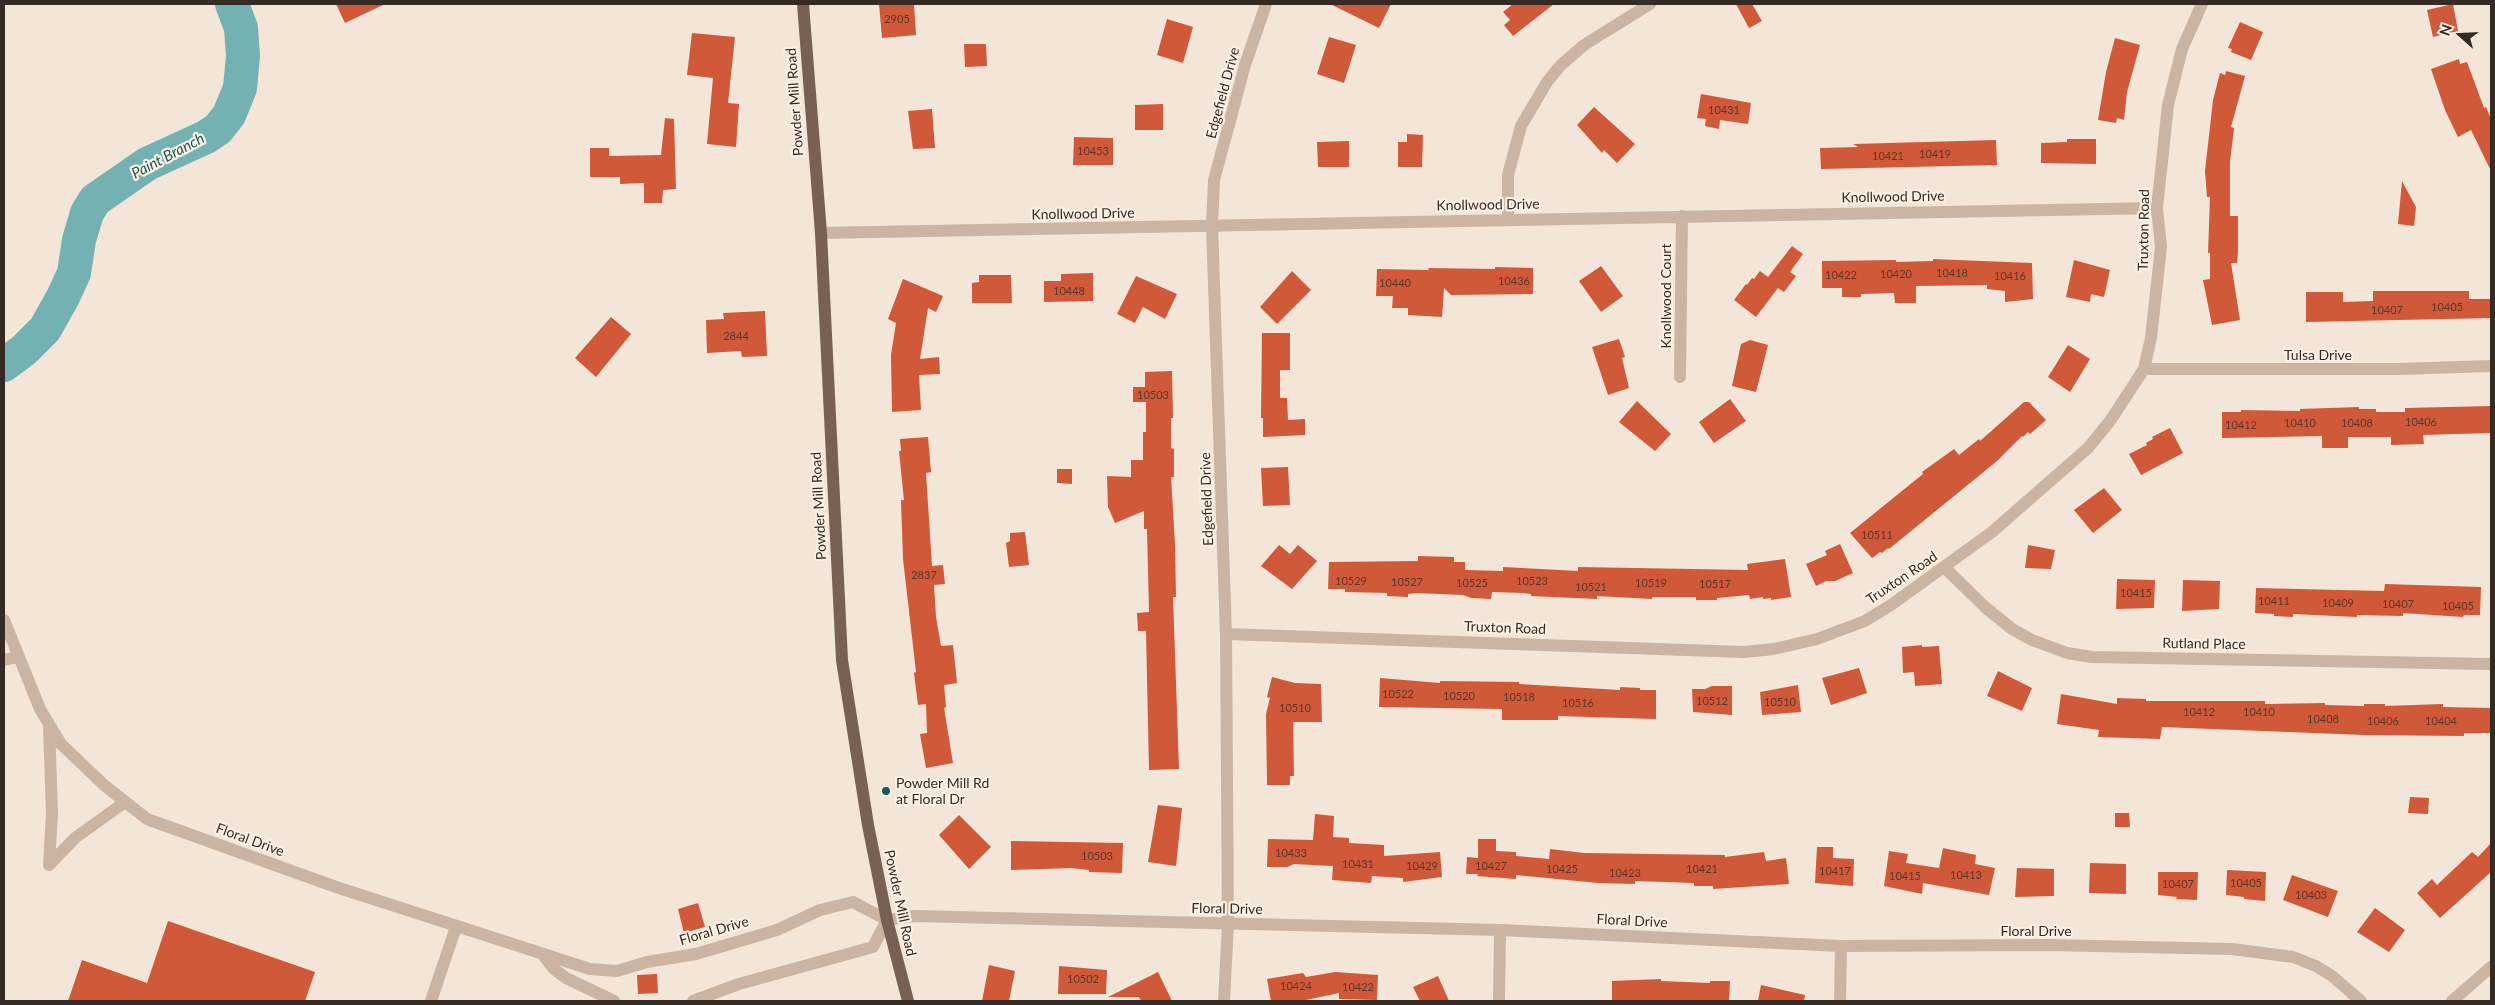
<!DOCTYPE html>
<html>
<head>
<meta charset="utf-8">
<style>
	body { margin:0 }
	#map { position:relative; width:2495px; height:1005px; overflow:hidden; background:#f3e5d7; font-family:Lato,sans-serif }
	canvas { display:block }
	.frame { position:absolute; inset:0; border:5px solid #362a25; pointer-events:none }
	.north { position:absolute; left:2435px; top:10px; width:50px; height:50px; -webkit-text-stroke:4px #fbf0e4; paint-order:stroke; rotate:289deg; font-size:14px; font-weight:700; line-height:20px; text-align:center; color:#362a25 }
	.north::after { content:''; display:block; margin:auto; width:18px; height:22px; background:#362a25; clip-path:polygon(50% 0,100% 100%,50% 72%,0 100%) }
</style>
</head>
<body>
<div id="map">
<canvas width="2495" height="1005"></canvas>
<div class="frame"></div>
<div class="north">N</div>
</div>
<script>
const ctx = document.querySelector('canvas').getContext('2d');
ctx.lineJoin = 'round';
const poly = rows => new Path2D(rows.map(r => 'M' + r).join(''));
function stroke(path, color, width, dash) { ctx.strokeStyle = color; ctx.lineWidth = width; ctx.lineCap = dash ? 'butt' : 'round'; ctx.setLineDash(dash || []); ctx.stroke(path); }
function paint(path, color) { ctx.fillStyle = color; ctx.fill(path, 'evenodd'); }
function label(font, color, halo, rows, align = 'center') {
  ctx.font = font + ' Lato,sans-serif'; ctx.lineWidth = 4.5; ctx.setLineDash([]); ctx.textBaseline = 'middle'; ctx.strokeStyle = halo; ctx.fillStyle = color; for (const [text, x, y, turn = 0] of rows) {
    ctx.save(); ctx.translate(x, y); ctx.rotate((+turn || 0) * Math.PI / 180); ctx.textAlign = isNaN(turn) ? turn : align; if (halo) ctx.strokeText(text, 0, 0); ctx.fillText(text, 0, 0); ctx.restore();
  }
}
const river = poly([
	[4,365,24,350,45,329,63,297,74,273,79,240,87,213,95,200,147,164,206,137,218,129,229,115,240,88,243,56,241,28,232,4]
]);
const building = poly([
	[336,4,385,4,345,23],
	[879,4,914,4,916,35,882,38],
	[1330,4,1391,4,1379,28],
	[1513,4,1554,4,1513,36,1504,25,1510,20,1503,12],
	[1736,4,1752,4,1762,21,1749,28],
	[2453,4,2458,31,2433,37,2427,10],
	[1167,19,1193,27,1183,63,1157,55],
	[2240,22,2263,32,2251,60,2231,52,2232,49,2228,48],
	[692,33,735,37,728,103,739,104,736,147,707,144,713,78,687,75],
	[1329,37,1356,45,1344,83,1317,74],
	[2115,38,2140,45,2127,92,2124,120,2117,118,2116,123,2098,120,2106,72],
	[964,44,986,44,987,66,965,67],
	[2459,59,2460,64,2467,62,2484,108,2486,107,2491,119,2491,171,2471,130,2458,137,2445,110,2431,69],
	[2226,71,2245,76,2231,127,2234,128,2230,162,2230,216,2238,216,2238,252,2237,263,2231,263,2240,320,2212,325,2203,280,2210,279,2210,253,2208,253,2210,197,2207,197,2205,171,2213,100,2220,73,2225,75],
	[1701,94,1751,103,1748,124,1720,120,1719,129,1705,126,1706,119,1697,118],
	[1163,104,1163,130,1135,130,1135,105],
	[1594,107,1635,144,1617,163,1604,150,1602,153,1577,125],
	[932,109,935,148,913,149,908,111],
	[665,118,674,119,676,189,663,190,662,203,644,203,644,183,620,184,620,177,590,177,590,148,609,148,609,156,661,155],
	[1407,134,1423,135,1422,167,1398,167,1398,142,1407,142],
	[1074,137,1113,138,1113,165,1073,165],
	[2067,139,2096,139,2096,164,2041,163,2041,143,2067,142],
	[1996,140,1997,165,1821,169,1820,148,1858,147,1853,144],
	[1349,141,1349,167,1318,167,1317,142],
	[2402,181,2416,207,2414,226,2398,224],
	[1792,246,1803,254,1790,272,1796,276,1784,292,1778,288,1756,317,1734,300,1746,284,1747,285,1752,278,1754,279,1760,271,1768,277],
	[1933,259,2032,263,2033,299,2005,302,2005,291,1987,289,1987,285,1916,286,1916,303,1895,303,1894,293,1861,294,1861,297,1842,297,1842,288,1822,288,1822,261,1896,260,1896,262,1933,261],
	[2074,260,2110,270,2104,297,2091,294,2090,302,2066,297],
	[1601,266,1623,296,1601,312,1579,281],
	[1495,267,1533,268,1533,294,1451,295,1444,288,1442,317,1408,315,1408,308,1392,308,1393,296,1376,296,1377,269,1429,270,1428,268,1495,269],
	[1292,271,1311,290,1277,324,1260,307],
	[1093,273,1093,301,1044,302,1044,281,1061,281,1061,274],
	[979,275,1011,275,1012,303,972,303,972,283,979,282],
	[1136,276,1177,294,1165,319,1143,307,1135,323,1117,314],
	[903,279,943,296,936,312,928,308,920,359,939,357,940,374,919,375,921,410,892,412,891,355,896,323,888,319],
	[2373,291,2469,291,2469,299,2491,299,2491,318,2306,322,2306,292,2343,292,2343,302,2373,301],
	[765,311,767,356,742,357,741,351,707,353,706,320,724,319,723,313],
	[611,317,631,334,596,377,575,358],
	[1262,333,1290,333,1290,370,1280,370,1280,398,1287,398,1288,420,1305,419,1305,435,1263,437,1263,418,1261,418],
	[1619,339,1625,357,1622,358,1629,388,1608,395,1592,347],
	[1750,340,1768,345,1756,392,1732,386,1741,344],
	[2068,345,2090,359,2070,392,2048,377],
	[1172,371,1173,418,1171,418,1171,448,1174,449,1174,477,1171,477,1175,544,1176,597,1173,597,1179,769,1149,770,1146,631,1138,631,1137,613,1149,612,1147,529,1144,529,1144,511,1115,523,1108,507,1107,476,1131,477,1131,460,1143,460,1143,432,1146,432,1146,402,1133,402,1133,387,1145,387,1145,372],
	[1730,399,1746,421,1714,443,1699,422],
	[1637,401,1671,434,1655,451,1619,422],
	[2024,402,2029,402,2046,420,2030,434,2028,432,2023,437,2022,436,1997,461,1889,549,1888,548,1882,553,1880,552,1872,558,1850,533,1923,474,1922,472,1954,449,1959,455,1979,439,1980,441],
	[2491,406,2491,433,2423,435,2424,444,2391,445,2391,437,2348,437,2348,448,2322,448,2322,436,2222,438,2222,412,2241,412,2241,410,2300,411,2300,409,2359,407,2359,409,2376,409,2376,412,2405,412,2405,408],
	[2170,428,2183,453,2141,475,2129,454,2147,445,2146,443,2153,439,2152,437],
	[928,437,931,472,926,473,932,566,943,565,945,584,934,585,936,617,941,646,953,645,957,683,944,685,946,707,944,708,953,763,926,768,920,734,927,733,926,704,918,705,914,673,916,672,903,559,901,500,904,500,899,451,901,451,900,439],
	[1288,467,1290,505,1263,506,1261,468],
	[1057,469,1072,469,1072,484,1057,483],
	[2104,488,2122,510,2093,533,2074,510],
	[1025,532,1029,565,1009,567,1006,543,1010,541,1010,533],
	[1840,544,1853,573,1835,581,1826,581,1816,586,1806,564,1827,555,1825,551],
	[1279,545,1290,554,1298,545,1317,561,1292,589,1261,566],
	[2028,545,2055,550,2051,569,2025,568],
	[1418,556,1454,557,1454,562,1465,562,1465,570,1503,571,1503,567,1578,571,1578,567,1748,570,1747,564,1785,559,1791,597,1771,600,1771,598,1763,599,1763,597,1750,599,1749,595,1717,598,1717,600,1696,600,1696,597,1652,597,1652,599,1597,596,1597,599,1531,596,1531,594,1523,593,1492,592,1491,599,1471,598,1463,595,1416,593,1408,594,1408,597,1387,596,1387,593,1345,592,1345,589,1328,589,1329,562,1418,561],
	[2117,579,2155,580,2154,608,2116,609],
	[2183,580,2220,581,2219,609,2182,611],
	[2385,584,2481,587,2480,615,2464,615,2463,617,2403,613,2403,616,2357,615,2357,617,2293,614,2293,617,2274,616,2274,614,2255,613,2256,588,2384,591],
	[1922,645,1922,647,1939,646,1942,684,1915,686,1914,672,1903,673,1902,647],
	[1859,668,1867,693,1831,705,1822,678],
	[1998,671,2032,688,2022,711,1987,696],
	[1272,677,1295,683,1321,684,1322,722,1293,722,1294,776,1290,776,1290,785,1267,785,1266,714,1270,698,1267,697],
	[1380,678,1440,683,1440,681,1519,682,1519,684,1620,690,1620,687,1640,688,1640,690,1656,690,1656,719,1558,716,1558,720,1502,720,1502,709,1379,707],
	[1798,685,1801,712,1762,715,1760,692],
	[1712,686,1732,686,1732,715,1693,712,1692,689,1705,689],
	[2061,694,2117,704,2117,698,2146,699,2146,701,2265,701,2265,704,2325,703,2325,705,2364,706,2364,704,2385,704,2385,706,2443,704,2443,707,2491,708,2491,733,2464,733,2464,736,2364,735,2162,727,2160,739,2098,737,2099,730,2057,724],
	[2410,797,2429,798,2428,814,2408,813],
	[1158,805,1182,808,1176,866,1148,862],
	[2115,813,2129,813,2130,827,2115,827],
	[1315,814,1334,816,1333,837,1349,838,1349,843,1384,845,1384,856,1440,852,1442,877,1403,882,1403,878,1372,876,1371,883,1332,880,1333,866,1294,864,1287,867,1267,867,1268,839,1313,840],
	[959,815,991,847,969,869,939,835],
	[1478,839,1496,839,1496,851,1516,852,1516,856,1549,859,1550,849,1584,853,1725,855,1725,857,1764,852,1766,861,1786,858,1789,884,1713,889,1713,886,1694,886,1694,883,1635,881,1635,884,1598,883,1516,875,1516,879,1477,876,1478,874,1466,874,1467,857,1478,858],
	[1011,841,1123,843,1122,873,1089,872,1089,870,1072,868,1011,870],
	[2491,843,2491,872,2440,918,2417,893,2432,879,2437,885,2472,852,2478,857],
	[1817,847,1833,847,1833,858,1854,859,1853,886,1815,883],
	[1943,848,1976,855,1975,864,1995,868,1989,895,1923,883,1922,894,1884,886,1889,851,1908,854,1906,863,1939,868],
	[2090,863,2126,864,2126,894,2089,893],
	[2017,868,2054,869,2054,896,2015,897],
	[2227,870,2266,872,2265,901,2244,899,2244,897,2226,895],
	[2158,872,2198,872,2197,900,2176,899,2177,897,2158,895],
	[2292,875,2338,891,2328,917,2283,900],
	[698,903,705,927,684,933,678,909],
	[2375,908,2405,930,2389,952,2357,932],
	[168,921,315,972,305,1001,68,1001,82,960,147,983],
	[989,965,1015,971,1009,1001,982,1001],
	[1059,966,1107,970,1106,994,1058,994],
	[1158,972,1172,1001,1141,1001,1139,997,1108,997],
	[1335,972,1378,975,1377,1000,1339,999,1339,993,1301,1001,1271,1001,1267,979,1303,973,1306,977],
	[657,974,658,993,638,994,637,975],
	[1438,976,1449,1001,1420,1001,1413,987],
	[1661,979,1661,981,1710,983,1710,981,1730,981,1729,1001,1612,1001,1612,981],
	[1761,985,1805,995,1804,1001,1758,1001]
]);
const minor = poly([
	[1508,219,1508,175,1521,126,1547,82,1560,66,1584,45,1650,4],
	[821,233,2157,208],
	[2144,369,2399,369,2491,366],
	[1680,377,1682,216],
	[1945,568,1985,607,2012,629,2032,640,2067,653,2092,657,2491,664],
	[4,620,40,709,61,744,104,785,147,819,336,887,590,969,617,971,647,962,696,954,777,930,820,910,853,902,887,920,914,916,1500,930,1841,946,2049,945,2232,949,2293,957,2316,966,2332,976,2361,1001],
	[1226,634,1744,652,1774,649,1817,639,1865,621,1891,605,1992,532,2088,448,2110,421,2144,369,2151,338,2161,247,2157,208,2168,105,2182,49,2202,4],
	[4,660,18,657],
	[49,865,52,813,49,725],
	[49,865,75,838,125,802],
	[544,956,554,969,566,978,614,1001],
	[431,1001,456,927],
	[693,1001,739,984,873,947,887,920],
	[1224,1001,1228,924,1226,634,1212,226,1214,180,1245,65,1266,4],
	[1499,1001,1500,930],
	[1840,1001,1841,946],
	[2452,1001,2491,967]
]);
const major = poly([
	[803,4,821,233,842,660,868,825,887,920,908,1001]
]);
const markers = [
	[886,791,5,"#18585b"]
];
const numberNames = [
	["2905",897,19],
	["10431",1724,110],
	["10453",1093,151],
	["10419",1935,154],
	["10421",1888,156],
	["10418",1952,273],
	["10420",1896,274],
	["10422",1841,275],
	["10416",2010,276],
	["10436",1514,281],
	["10440",1395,283],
	["10448",1069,291],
	["10405",2447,307],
	["10407",2387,310],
	["2844",736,336],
	["10503",1153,395],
	["10406",2421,422],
	["10410",2300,423],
	["10408",2357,423],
	["10412",2241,425],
	["10511",1877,535],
	["2837",924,575],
	["10529",1351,581],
	["10523",1532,581],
	["10527",1407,582],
	["10525",1472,583],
	["10519",1651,583],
	["10517",1715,584],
	["10521",1591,587],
	["10415",2136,593],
	["10411",2274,601],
	["10409",2338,603],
	["10407",2398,604],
	["10405",2458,606],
	["10522",1398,694],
	["10520",1459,696],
	["10518",1519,697],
	["10512",1712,701],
	["10510",1780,702],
	["10516",1578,703],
	["10510",1295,708],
	["10412",2199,712],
	["10410",2259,712],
	["10408",2323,719],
	["10406",2383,721],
	["10404",2441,721],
	["10433",1291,853],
	["10503",1097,856],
	["10431",1358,864],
	["10429",1422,866],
	["10427",1491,866],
	["10425",1562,869],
	["10421",1702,869],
	["10417",1835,871],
	["10423",1625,873],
	["10413",1966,875],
	["10415",1905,876],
	["10405",2246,883],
	["10407",2178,884],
	["10403",2311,895],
	["10502",1083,979],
	["10424",1296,986],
	["10422",1358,987]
];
const streetNames = [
	["Edgefield Drive",1223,93,-75],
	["Powder Mill Road",795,102,-94],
	["Knollwood Drive",1893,197,-1],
	["Knollwood Drive",1488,205,-1],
	["Knollwood Drive",1083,214,-1],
	["Truxton Road",2144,230,-89],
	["Knollwood Court",1666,296,-90],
	["Tulsa Drive",2318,355],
	["Edgefield Drive",1207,499,-92],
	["Powder Mill Road",819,506,-93],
	["Truxton Road",1902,578,-34],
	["Truxton Road",1505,628,2],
	["Rutland Place",2204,644,1],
	["Floral Drive",250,840,20],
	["Powder Mill Road",900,903,78],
	["Floral Drive",1227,909,1],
	["Floral Drive",1632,921,3],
	["Floral Drive",714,931,-16],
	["Floral Drive",2036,931]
];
const poiNames = [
	["Powder Mill Rd",896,783],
	["at Floral Dr",896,799]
];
const waterNames = [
	["Paint Branch",168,156,-28]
];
stroke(river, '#74b1b2', 34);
paint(building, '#d05939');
stroke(minor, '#ccb4a3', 12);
stroke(major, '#796055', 12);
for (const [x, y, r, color] of markers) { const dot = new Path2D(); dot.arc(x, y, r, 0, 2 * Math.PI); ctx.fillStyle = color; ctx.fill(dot); stroke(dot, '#fbf0e4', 2); }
label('11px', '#5c362a', null, numberNames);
label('14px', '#362a25', '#fbf0e4', streetNames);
label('14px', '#362a25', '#fbf0e4', poiNames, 'left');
label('italic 15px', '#18585b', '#fbf0e4', waterNames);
</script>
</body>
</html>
